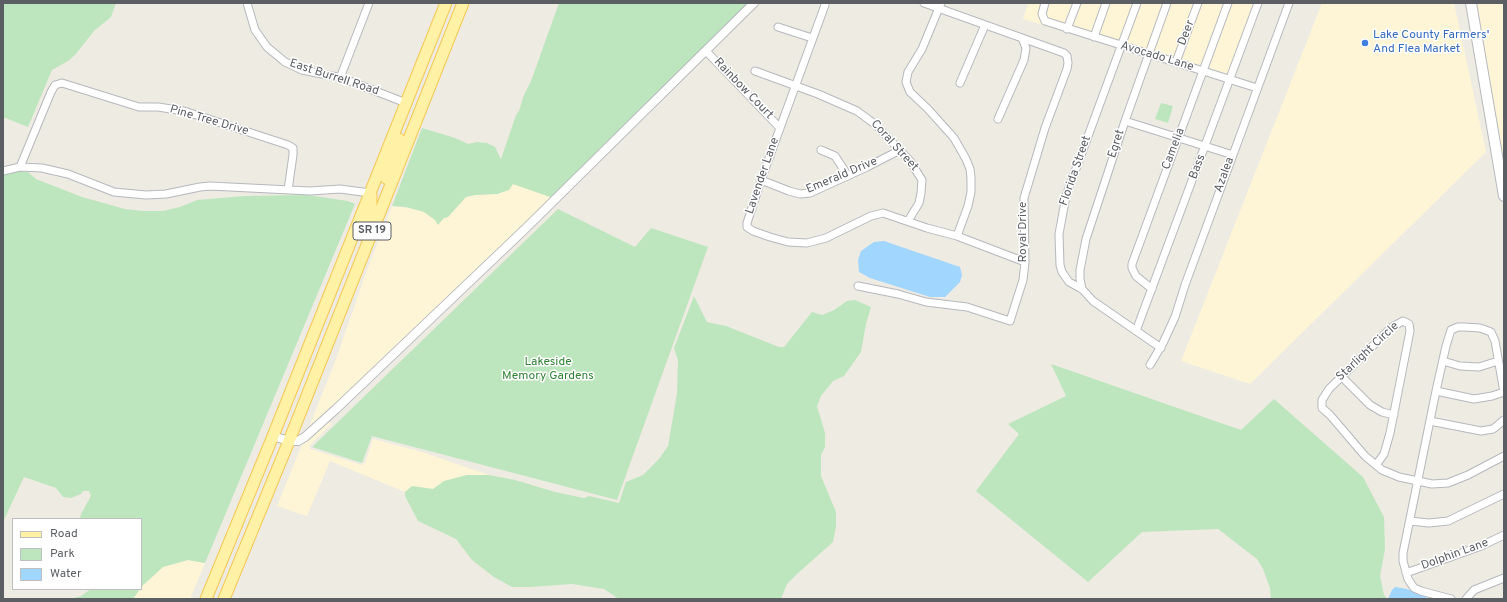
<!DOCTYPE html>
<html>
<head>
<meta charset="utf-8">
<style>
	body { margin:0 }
	#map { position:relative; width:1507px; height:602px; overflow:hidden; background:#eeebe2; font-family:Overpass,sans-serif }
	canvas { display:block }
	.frame { position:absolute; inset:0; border:4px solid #5b5e63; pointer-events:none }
	.legend { position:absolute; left:12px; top:518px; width:130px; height:72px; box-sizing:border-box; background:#fff; border:1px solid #bdbfc1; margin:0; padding:5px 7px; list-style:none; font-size:12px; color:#5b5e63 }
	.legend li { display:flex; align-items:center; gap:8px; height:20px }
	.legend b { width:20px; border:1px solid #bdbfc1 }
</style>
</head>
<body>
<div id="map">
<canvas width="1507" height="602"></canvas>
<div class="frame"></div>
<ul class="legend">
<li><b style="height:5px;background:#fff1a6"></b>Road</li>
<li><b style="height:11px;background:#bee6be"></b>Park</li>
<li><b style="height:11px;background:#a1d6ff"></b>Water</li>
</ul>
</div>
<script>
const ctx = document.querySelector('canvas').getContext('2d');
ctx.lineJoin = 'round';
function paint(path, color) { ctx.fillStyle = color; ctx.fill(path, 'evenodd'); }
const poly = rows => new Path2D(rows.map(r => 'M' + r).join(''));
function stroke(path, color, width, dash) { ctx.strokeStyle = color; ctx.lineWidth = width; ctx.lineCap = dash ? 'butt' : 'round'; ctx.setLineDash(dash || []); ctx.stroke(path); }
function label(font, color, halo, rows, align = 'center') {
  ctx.font = font + ' Overpass,sans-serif'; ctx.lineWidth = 3; ctx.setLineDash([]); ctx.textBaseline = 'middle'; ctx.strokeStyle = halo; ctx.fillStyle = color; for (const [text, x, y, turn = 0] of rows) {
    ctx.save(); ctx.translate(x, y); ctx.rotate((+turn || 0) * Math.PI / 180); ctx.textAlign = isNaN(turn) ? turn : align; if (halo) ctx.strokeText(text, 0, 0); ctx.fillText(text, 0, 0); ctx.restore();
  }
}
const commercial = poly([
	[1028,3,1257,3,1229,80,1023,19],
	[1322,3,1454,3,1486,152,1250,384,1181,361],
	[1474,3,1504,3,1504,164,1502,165],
	[513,184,553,198,307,432,335,362,367,270,392,206,415,209,424,212,435,220,448,217,466,197,475,195,498,194],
	[327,422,332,423,310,445,310,449,362,465,365,463,373,439,422,452,489,475,467,475,444,481,433,489,412,486,405,492,330,461,307,516,277,506,303,442],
	[188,560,205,563,190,599,133,599,142,586,163,567]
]);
const green = poly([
	[3,3,116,3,111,17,94,31,75,55,68,61,52,70,28,127,3,117],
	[559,3,750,3,553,198,513,184,509,190,497,194,475,195,466,197,448,217,444,218,438,225,435,220,424,212,406,207,392,206,422,128,455,138,468,144,477,142,487,143,495,147,501,159,516,115,519,111,524,95,531,81],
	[1161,103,1173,106,1168,123,1155,119],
	[3,169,28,172,36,179,82,197,125,209,143,211,163,211,180,207,197,200,245,196,307,195,348,201,355,204,205,563,188,560,163,567,141,587,141,519,80,519,81,514,91,496,89,491,83,491,81,494,71,498,63,497,56,488,24,477,3,522],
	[558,209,635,247,651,228,708,247,617,500,372,436,362,463,312,447],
	[694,296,707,322,726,326,779,347,784,347,812,312,822,315,834,310,847,301,855,300,871,307,866,324,861,352,844,376,833,381,821,396,817,406,825,433,825,447,821,455,821,476,836,512,836,526,833,542,797,574,787,584,781,599,619,599,604,589,572,584,530,587,512,587,494,577,472,560,456,539,418,521,405,496,405,492,412,486,433,489,444,481,467,475,489,475,515,480,555,492,584,498,589,496,619,503,626,482,643,475,659,459,668,446,677,394,678,360,674,348],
	[1051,364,1241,430,1274,399,1363,477,1384,517,1385,549,1380,576,1384,595,1387,599,1271,599,1270,588,1263,569,1257,559,1218,529,1142,532,1088,582,976,491,1019,434,1008,424,1066,396],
	[91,589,140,589,133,599,71,599,81,596]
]);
const water = poly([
	[884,241,960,267,962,275,960,282,945,297,930,297,870,278,859,272,858,260,861,251,874,242],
	[1395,587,1407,589,1430,599,1388,599,1392,590]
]);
const minor = poly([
	[247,3,255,30,267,47,285,62,302,70,342,78,406,103],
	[941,3,922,49,908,72,906,82,910,92,928,109,954,138,966,159,970,169,971,178,971,192,968,206,957,236],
	[1045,3,1042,14,1045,21,1257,88],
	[1137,3,1066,196,1059,234,1060,265,1062,272,1069,282,1082,289,1093,301,1161,348],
	[825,5,761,180,747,223,747,227,753,231,770,237,788,242,807,243,826,238,871,216,883,213,927,228,957,236,1025,262],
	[778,27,812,38],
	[1067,29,1077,3],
	[1094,37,1106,3],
	[706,51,780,128],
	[1176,62,1198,3],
	[755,71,818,94,857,111,876,125,910,161,922,180,921,193,919,203,908,221],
	[340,78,369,3],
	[960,83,985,25],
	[998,119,1024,60,1026,48,1022,38],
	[1125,121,1233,155],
	[821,150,835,156,848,176],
	[20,167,51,92,55,85,62,83,139,107,158,107,184,111,288,145,293,148,293,155,288,190],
	[3,171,20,167,42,168,68,174,114,192,146,195,166,194,200,187,210,186,310,191,340,189,370,193],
	[761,180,789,191,800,194,810,193,867,167,900,150],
	[858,286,898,294,926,302,967,307,1010,321,1023,280,1025,262,1024,198,1045,128,1067,69,1068,63,1067,56,1064,53,924,3],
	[1082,289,1080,279,1080,270,1086,239,1125,121,1167,3],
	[1152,289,1136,276,1132,268,1132,264,1228,3],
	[1136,331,1258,3],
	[1443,361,1460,366,1479,367,1498,361],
	[1150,365,1163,343,1175,317,1185,285,1289,3],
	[1342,377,1370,405,1382,412,1394,415],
	[1436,391,1474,399,1492,396,1504,392],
	[1430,421,1481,431,1493,429,1504,420],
	[1376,465,1384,454,1390,433,1410,331,1409,324,1403,321,1392,327,1329,389,1322,400,1322,408,1330,415,1365,456,1376,465,1382,470,1399,477,1432,484,1448,483,1468,475,1504,456],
	[1410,521,1429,523,1448,521,1504,494],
	[1406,573,1481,546,1504,535],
	[1451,599,1421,591,1414,588,1408,579,1403,561,1403,553,1436,391,1446,346,1451,330,1458,327,1464,327,1480,328,1491,332,1495,341,1504,392],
	[1466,599,1474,590,1504,578]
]);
const tertiary = poly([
	[273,436,289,441,298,441,305,437,336,409,526,228,754,3]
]);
const secondary = poly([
	[1471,3,1504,196]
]);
const primary = poly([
	[386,178,399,139],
	[364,235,371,211,371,195],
	[206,599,273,436,446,3],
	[224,599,289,441,463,3]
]);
const markers = [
	[1365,43,4,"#3f7fe0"]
];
const shields = [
	[372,231,38]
];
const shieldNames = [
	["SR 19",372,231]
];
const streetNames = [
	["Deer",1187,33,-69],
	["Avocado Lane",1157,57,17],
	["East Burrell Road",334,78,18],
	["Rainbow Court",743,89,46],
	["Pine Tree Drive",209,121,16],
	["Egret",1117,144,-72],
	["Coral Street",894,146,48],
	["Camelia",1174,149,-69],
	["Bass",1198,167,-69],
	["Florida Street",1076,171,-71],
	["Azalea",1225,175,-70],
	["Lavender Lane",763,176,-71],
	["Emerald Drive",842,176,-23],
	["Royal Drive",1024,232,-90],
	["Starlight Circle",1368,352,-43],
	["Dolphin Lane",1455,555,-20]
];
const shopNames = [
	["Lake County Farmers'",1373,36],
	["And Flea Market",1373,50]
];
const parkNames = [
	["Lakeside",548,363],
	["Memory Gardens",548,377]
];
paint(commercial, '#fef5d7');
paint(green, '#bee6be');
paint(water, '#a1d6ff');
stroke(minor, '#b5b8bd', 9);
stroke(tertiary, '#b5b8bd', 10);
stroke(secondary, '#b6b9bf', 12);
stroke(primary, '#f4c855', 13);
stroke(minor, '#fff', 7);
stroke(tertiary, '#fff', 8);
stroke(secondary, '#fff', 10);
stroke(primary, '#fff1a6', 11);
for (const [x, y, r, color] of markers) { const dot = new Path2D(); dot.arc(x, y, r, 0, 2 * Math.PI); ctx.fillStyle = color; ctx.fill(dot); stroke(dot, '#fff', 1.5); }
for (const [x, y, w] of shields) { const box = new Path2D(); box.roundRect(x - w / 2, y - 9, w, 18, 3); ctx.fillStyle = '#fff'; ctx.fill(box); stroke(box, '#5b5e63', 1); }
label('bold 11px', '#5b5e63', null, shieldNames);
label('12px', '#5b5e63', '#fff', streetNames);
label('12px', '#366cbe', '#fff', shopNames, 'left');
label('12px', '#328336', '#fff', parkNames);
</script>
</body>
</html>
